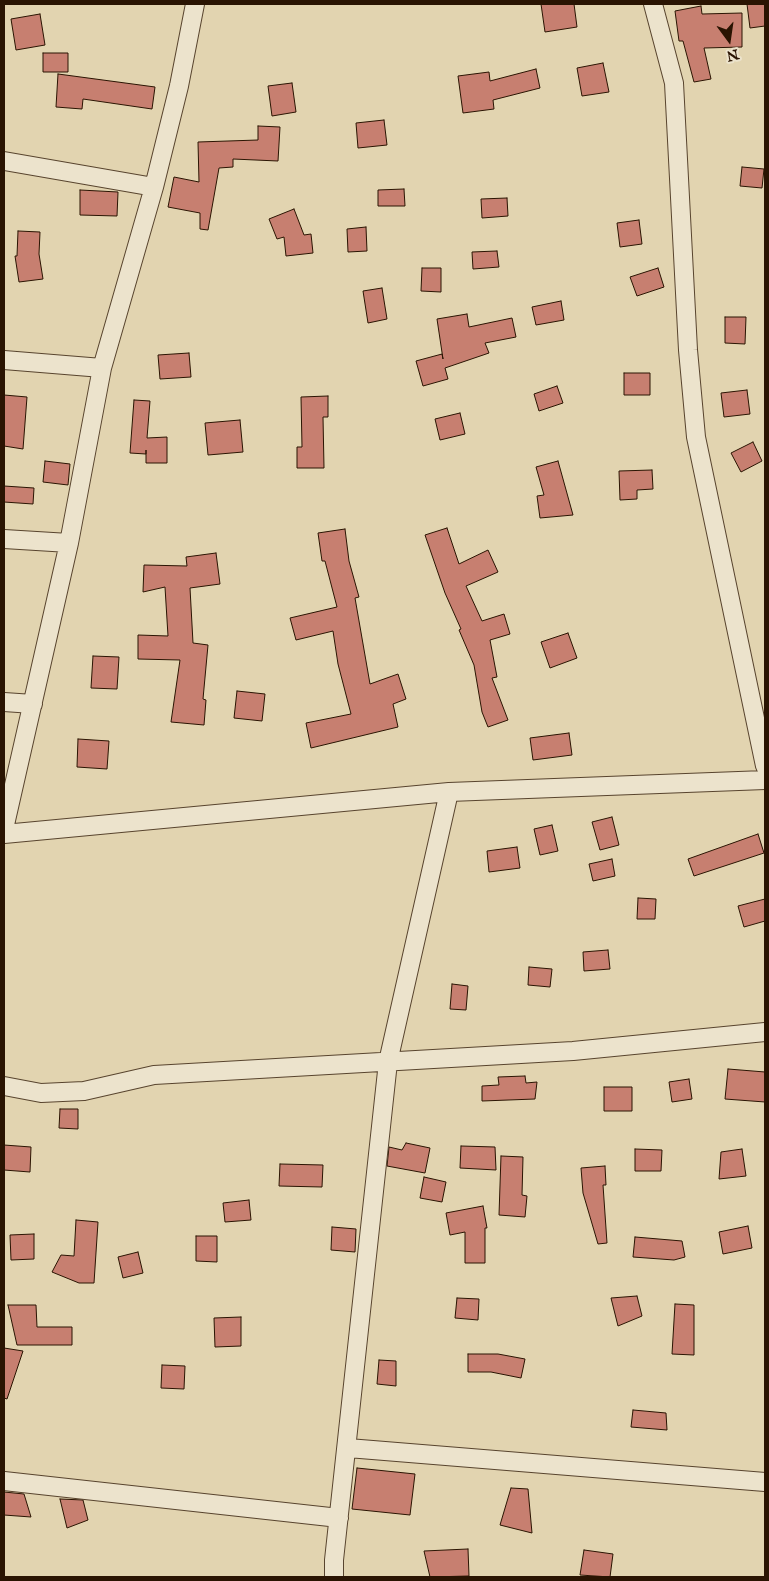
<!DOCTYPE html>
<html>
<head>
<meta charset="utf-8">
<style>
	body { margin:0 }
	#map { position:relative; width:769px; height:1581px; overflow:hidden; background:#e2d4b0; font-family:"IM FELL English",serif }
	canvas { display:block }
	.frame { position:absolute; inset:0; border:5px solid #2a1402; pointer-events:none }
	.north { position:absolute; left:704px; top:15px; width:50px; height:50px; -webkit-text-stroke:4px #ece3cc; paint-order:stroke; rotate:166deg; font-size:14px; font-weight:700; line-height:20px; text-align:center; color:#2a1402 }
	.north::after { content:''; display:block; margin:auto; width:18px; height:22px; background:#2a1402; clip-path:polygon(50% 0,100% 100%,50% 72%,0 100%) }
</style>
</head>
<body>
<div id="map">
<canvas width="769" height="1581"></canvas>
<div class="frame"></div>
<div class="north">N</div>
</div>
<script>
const ctx = document.querySelector('canvas').getContext('2d');
ctx.lineJoin = 'round';
function paint(path, color) { ctx.fillStyle = color; ctx.fill(path, 'evenodd'); }
const poly = rows => new Path2D(rows.map(r => 'M' + r).join(''));
function stroke(path, color, width, dash) { ctx.strokeStyle = color; ctx.lineWidth = width; ctx.lineCap = dash ? 'butt' : 'round'; ctx.setLineDash(dash || []); ctx.stroke(path); }
const building = poly([
	[541,4,574,4,577,27,545,32,541,4],
	[747,4,765,4,765,26,750,28,747,4],
	[701,6,702,14,742,13,742,47,704,48,711,79,694,82,683,41,679,41,675,11,701,6],
	[40,14,45,45,16,50,11,19,40,14],
	[43,53,68,53,68,72,43,72,43,53],
	[603,63,609,92,582,96,577,68,603,63],
	[536,69,540,88,493,100,494,109,463,113,458,76,489,72,490,81,536,69],
	[58,74,155,87,152,109,83,99,82,109,56,107,58,74],
	[292,83,296,112,272,116,268,86,292,83],
	[384,120,387,145,358,148,356,123,384,120],
	[258,126,280,127,278,161,233,159,233,167,219,168,208,230,200,229,200,213,168,207,174,177,199,182,198,142,258,140,258,126],
	[742,167,764,169,762,188,740,186,742,167],
	[404,189,405,206,378,206,378,190,404,189],
	[80,190,118,192,117,216,80,215,80,190],
	[507,198,508,216,482,218,481,199,507,198],
	[294,209,304,235,311,234,313,253,286,256,284,237,277,239,269,219,294,209],
	[639,220,642,244,620,247,617,223,639,220],
	[366,227,367,251,348,252,347,229,366,227],
	[18,231,40,232,39,254,43,279,19,282,15,256,17,256,18,231],
	[497,251,499,267,473,269,472,252,497,251],
	[422,268,441,268,441,292,421,291,422,268],
	[658,268,664,287,637,296,630,277,658,268],
	[382,288,387,319,368,323,363,291,382,288],
	[561,301,564,320,536,325,532,307,561,301],
	[467,314,469,327,512,318,516,337,485,343,489,353,445,368,448,379,423,386,416,361,442,354,443,359,437,319,467,314],
	[725,317,746,317,745,344,725,343,725,317],
	[189,353,191,377,160,379,158,355,189,353],
	[624,373,650,373,650,395,624,395,624,373],
	[557,386,563,403,539,411,534,394,557,386],
	[747,390,750,414,724,417,721,393,747,390],
	[4,395,27,397,23,449,4,446,4,395],
	[328,396,328,417,323,417,324,468,297,468,297,447,302,447,301,397,328,396],
	[134,400,150,401,147,438,167,437,167,463,146,463,146,450,146,454,130,453,134,400],
	[460,413,465,434,440,440,435,419,460,413],
	[240,420,243,452,208,455,205,423,240,420],
	[753,442,762,461,741,472,731,453,753,442],
	[45,461,70,464,68,485,43,482,45,461],
	[558,461,573,515,540,518,537,496,544,495,536,467,558,461],
	[652,470,653,489,637,490,637,499,620,500,619,471,652,470],
	[4,486,34,488,33,504,4,502,4,486],
	[447,528,459,564,488,550,498,572,466,586,482,621,504,614,510,634,490,640,497,677,492,678,508,720,488,727,482,712,474,665,459,630,461,629,445,593,425,535,447,528],
	[345,529,349,561,359,597,355,598,370,684,398,674,406,699,393,704,398,727,311,748,306,723,351,714,338,664,333,631,296,640,290,618,337,607,325,561,322,561,318,533,345,529],
	[216,553,220,584,190,588,193,643,208,645,203,699,206,700,204,725,171,722,180,660,138,659,138,635,168,636,165,587,143,592,144,565,187,566,186,557,216,553],
	[568,633,577,658,550,668,541,642,568,633],
	[93,656,119,657,117,689,91,688,93,656],
	[237,691,265,694,262,721,234,718,237,691],
	[569,733,572,755,533,760,530,738,569,733],
	[78,739,109,741,107,769,77,767,78,739],
	[612,817,619,845,600,850,592,822,612,817],
	[552,825,558,851,540,855,534,829,552,825],
	[758,834,764,853,694,876,688,859,758,834],
	[517,847,520,868,489,872,487,851,517,847],
	[612,859,615,876,593,881,589,864,612,859],
	[638,898,656,899,655,919,637,919,638,898],
	[765,899,765,921,744,927,738,906,765,899],
	[608,950,610,969,584,971,583,952,608,950],
	[529,967,552,969,550,987,528,985,529,967],
	[452,984,468,986,466,1010,450,1009,452,984],
	[728,1069,765,1072,765,1102,725,1099,728,1069],
	[525,1076,526,1083,537,1082,535,1099,482,1101,482,1086,499,1085,498,1077,525,1076],
	[689,1079,692,1099,672,1102,669,1082,689,1079],
	[604,1087,632,1087,632,1111,604,1111,604,1087],
	[60,1109,78,1109,78,1129,59,1128,60,1109],
	[406,1143,430,1148,425,1173,387,1166,389,1147,402,1150,406,1143],
	[4,1145,31,1147,30,1172,4,1170,4,1145],
	[461,1146,495,1147,496,1170,460,1168,461,1146],
	[635,1149,662,1150,661,1171,635,1171,635,1149],
	[742,1149,746,1176,719,1179,721,1152,742,1149],
	[501,1156,523,1157,522,1195,527,1196,525,1217,499,1215,501,1156],
	[280,1164,323,1165,322,1187,279,1186,280,1164],
	[605,1166,606,1185,603,1185,607,1243,598,1244,583,1193,581,1168,605,1166],
	[424,1177,446,1182,442,1202,420,1198,424,1177],
	[249,1200,251,1220,225,1222,223,1203,249,1200],
	[483,1206,487,1228,485,1228,485,1263,465,1263,465,1232,450,1235,446,1213,483,1206],
	[76,1220,98,1222,94,1283,79,1283,52,1272,61,1255,74,1256,76,1220],
	[748,1226,752,1248,723,1254,719,1232,748,1226],
	[332,1227,356,1229,355,1252,331,1250,332,1227],
	[34,1234,34,1259,11,1260,10,1235,34,1234],
	[196,1236,217,1236,217,1262,196,1261,196,1236],
	[635,1237,682,1241,685,1257,674,1260,633,1257,635,1237],
	[138,1252,143,1273,123,1278,118,1257,138,1252],
	[637,1296,642,1316,618,1326,611,1298,637,1296],
	[457,1298,479,1299,478,1320,455,1318,457,1298],
	[675,1304,694,1305,694,1355,672,1354,675,1304],
	[8,1305,36,1305,37,1327,72,1327,72,1345,17,1345,8,1305],
	[241,1317,241,1346,215,1347,214,1318,241,1317],
	[4,1348,23,1351,7,1399,4,1398,4,1348],
	[468,1354,498,1354,525,1359,521,1378,491,1372,468,1372,468,1354],
	[379,1360,396,1361,396,1386,377,1384,379,1360],
	[162,1365,185,1366,184,1389,161,1388,162,1365],
	[633,1410,666,1413,667,1430,631,1427,633,1410],
	[357,1468,415,1474,410,1515,352,1509,357,1468],
	[511,1488,528,1489,532,1533,500,1525,511,1488],
	[4,1492,24,1494,31,1517,4,1515,4,1492],
	[60,1499,83,1500,88,1520,67,1528,60,1499],
	[468,1549,469,1576,430,1577,424,1551,468,1549],
	[584,1550,613,1554,610,1577,580,1575,584,1550]
]);
const street = poly([
	[653,4,674,83,688,350,696,437,765,766],
	[4,161,154,187],
	[4,360,102,368],
	[4,539,69,543],
	[4,702,33,704],
	[4,829,69,543,102,368,154,187,179,86,195,4],
	[4,834,449,792,765,780],
	[4,1086,41,1093,84,1091,154,1075,573,1051,765,1032],
	[348,1448,765,1482],
	[4,1481,339,1518],
	[334,1577,334,1560,388,1062,449,792]
]);
paint(building, '#c77f70');
stroke(building, '#2a1402', 1);
stroke(street, '#58442e', 20);
stroke(street, '#ece3cc', 18);
</script>
</body>
</html>
